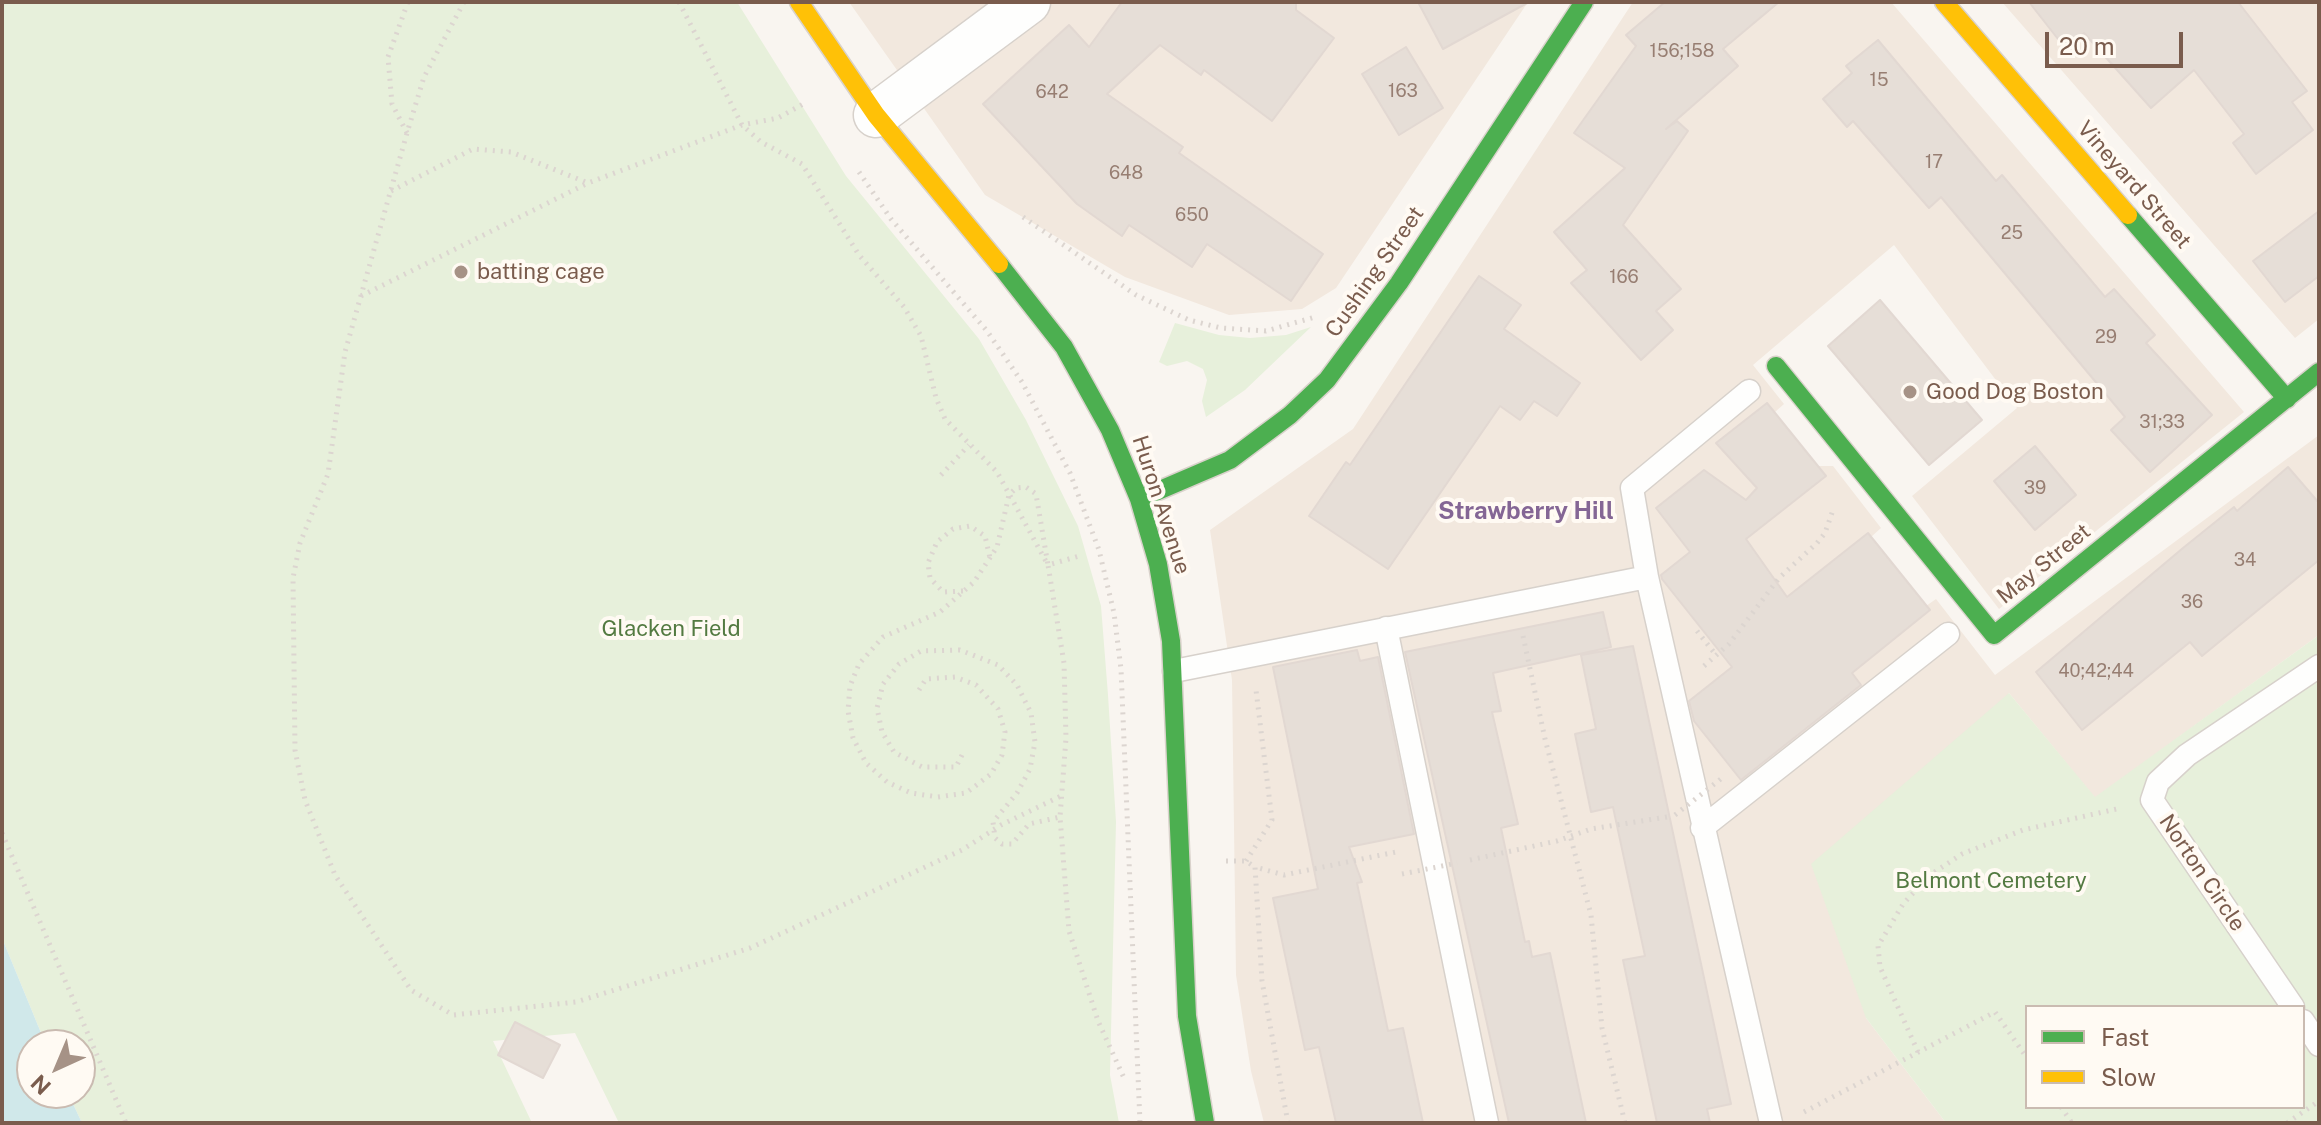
<!DOCTYPE html>
<html>
<head>
<meta charset="utf-8">
<style>
	body { margin:0 }
	#map { position:relative; width:2321px; height:1125px; overflow:hidden; background:#f9f5f0; font-family:"Public Sans",sans-serif }
	canvas { display:block }
	.frame { position:absolute; inset:0; border:4px solid #7a5c4d; pointer-events:none }
	.legend { position:absolute; left:2025px; top:1005px; width:280px; height:104px; box-sizing:border-box; background:#fffaf3; border:2px solid #cabbb1; margin:0; padding:10px 14px; list-style:none; font-size:24px; color:#7a5c4d }
	.legend li { display:flex; align-items:center; gap:16px; height:40px }
	.legend b { width:40px; border:2px solid #cabbb1 }
	.north { position:absolute; left:16px; top:1029px; width:80px; height:80px; box-sizing:border-box; background:#fffaf3; border:2px solid #cabbb1; border-radius:50%; rotate:224deg; font-size:22px; font-weight:700; line-height:32px; text-align:center; color:#7a5c4d }
	.north::after { content:''; display:block; margin:auto; width:28px; height:36px; background:#a69286; clip-path:polygon(50% 0,100% 100%,50% 72%,0 100%) }
	.scale { position:absolute; left:2045px; top:32px; width:138px; height:36px; box-sizing:border-box; border:4px solid #7a5c4d; border-top:0; padding-left:10px; font-size:24px; line-height:28px; white-space:nowrap; color:#7a5c4d; -webkit-text-stroke:6px #fffaf3; paint-order:stroke }
</style>
</head>
<body>
<div id="map">
<canvas width="2321" height="1125"></canvas>
<div class="frame"></div>
<ul class="legend">
<li><b style="height:10px;background:#4caf50"></b>Fast</li>
<li><b style="height:10px;background:#ffc107"></b>Slow</li>
</ul>
<div class="north">N</div>
<div class="scale">20 m</div>
</div>
<script>
const ctx = document.querySelector('canvas').getContext('2d');
ctx.lineJoin = 'round';
function paint(path, color) { ctx.fillStyle = color; ctx.fill(path, 'evenodd'); }
const poly = rows => new Path2D(rows.map(r => 'M' + r).join(''));
function stroke(path, color, width, dash) { ctx.strokeStyle = color; ctx.lineWidth = width; ctx.lineCap = dash ? 'butt' : 'round'; ctx.setLineDash(dash || []); ctx.stroke(path); }
function label(font, color, halo, rows, align = 'center') {
  ctx.font = font + ' "Public Sans",sans-serif'; ctx.lineWidth = 8; ctx.setLineDash([]); ctx.textBaseline = 'middle'; ctx.strokeStyle = halo; ctx.fillStyle = color; for (const [text, x, y, turn = 0] of rows) {
    ctx.save(); ctx.translate(x, y); ctx.rotate((+turn || 0) * Math.PI / 180); ctx.textAlign = isNaN(turn) ? turn : align; if (halo) ctx.strokeText(text, 0, 0); ctx.fillText(text, 0, 0); ctx.restore();
  }
}
const residential = poly([
	[849,2,1528,2,1336,288,1302,309,1229,315,1125,277,985,195],
	[1633,2,1891,2,2244,412,1999,609,1912,496,2017,408,1894,245,1753,365,1784,404,1775,412,1818,466,1833,466,1881,528,1871,537,1926,606,1936,599,1995,675,2319,435,2319,635,2095,798,2009,693,1866,1018,1946,1123,1264,1123,1251,1071,1236,975,1232,680,1210,530,1353,429],
	[2002,2,2319,2,2319,319,2295,338]
]);
const green = poly([
	[2,2,737,2,846,176,979,339,1026,420,1078,526,1101,606,1108,695,1116,822,1110,1075,1119,1123,619,1123,575,1033,493,1041,532,1123,82,1123,68,1093,80,1093,80,1045,46,1045,2,938],
	[1175,323,1219,335,1250,338,1286,335,1311,327,1245,390,1206,417,1202,401,1207,380,1203,369,1187,361,1167,366,1159,362],
	[2319,635,2319,1123,1946,1123,1866,1018,1811,864,2009,693,2095,797],
	[2027,1007,2303,1007,2303,1107,2027,1107]
]);
const water = poly([
	[2,938,46,1045,32,1045,32,1093,68,1093,82,1123,2,1123]
]);
const building = poly([
	[1122,2,1296,2,1296,10,1334,38,1272,121,1204,70,1201,75,1160,45,1107,94,1183,147,1179,153,1323,254,1291,301,1207,244,1192,267,1129,225,1122,236,1077,204,983,104,1069,25,1089,47,1122,2],
	[1418,2,1529,2,1443,49,1418,2],
	[1665,2,1779,2,1723,49,1738,66,1666,129,1677,121,1688,131,1623,225,1681,289,1656,311,1673,330,1641,360,1571,283,1587,270,1554,232,1625,168,1574,133,1636,46,1626,35,1665,2],
	[2029,2,2238,2,2307,91,2292,102,2313,130,2256,174,2233,143,2244,134,2194,70,2151,108,2084,33,2065,48,2029,2],
	[1878,40,1996,181,2002,175,2105,297,2114,289,2155,335,2146,343,2212,415,2150,472,2111,430,2125,417,1941,197,1929,208,1853,121,1847,127,1823,99,1852,73,1846,66,1878,40],
	[1406,47,1443,108,1399,135,1362,74,1406,47],
	[2319,211,2319,276,2285,302,2253,261,2319,211],
	[1479,276,1521,305,1504,329,1580,383,1557,416,1534,401,1520,420,1500,406,1388,569,1309,516,1346,462,1350,465,1479,276],
	[1880,300,1982,420,1929,465,1828,346,1880,300],
	[1767,403,1826,476,1746,539,1787,597,1868,533,1930,610,1852,673,1861,685,1741,780,1694,721,1689,701,1732,667,1662,579,1661,575,1690,552,1656,508,1704,470,1746,500,1757,488,1716,443,1767,403],
	[2035,446,2076,495,2035,530,1994,481,2035,446],
	[2288,467,2319,503,2319,560,2202,656,2190,642,2082,730,2036,672,2183,548,2234,507,2237,511,2288,467],
	[1603,612,1611,647,1493,673,1501,711,1492,712,1518,824,1501,828,1525,942,1529,941,1532,957,1550,953,1586,1123,1509,1123,1405,652,1603,612],
	[1633,646,1731,1104,1707,1109,1710,1123,1657,1123,1623,960,1645,956,1613,807,1591,812,1575,734,1596,729,1581,655,1633,646],
	[1357,650,1360,661,1378,657,1414,834,1349,847,1362,882,1357,883,1388,1031,1403,1028,1423,1123,1336,1123,1319,1047,1305,1050,1273,898,1318,889,1273,667,1357,650],
	[515,1022,560,1045,543,1078,498,1055,515,1022]
]);
const path = poly([
	[464,2,424,77,407,133,345,352,328,474,300,543,293,578,295,750,305,800,335,875,411,990,453,1015,576,1002,750,948,962,850,1001,825,1061,796],
	[679,2,742,125,761,142,802,164,859,255,904,307,921,336,936,398,945,419,997,472,1048,565,1064,663,1066,738,1060,817,1069,931,1098,1021,1124,1078],
	[2,3,3,2],
	[407,133,392,104,388,57,408,2],
	[859,172,891,219,987,331,1022,382,1070,473,1099,550,1114,613,1121,669,1140,1123],
	[391,191,473,149,511,152,588,183,742,125,778,118,805,103],
	[1023,217,1136,295,1189,320,1221,328,1266,331,1315,317],
	[361,296,588,183],
	[941,475,969,445],
	[963,591,943,592,930,578,928,563,937,542,953,529,970,526,985,536,990,558],
	[1697,631,1716,655],
	[1523,636,1545,739,1591,915,1602,1028,1625,1123],
	[1704,666,1729,644,1779,578,1817,543,1825,533,1833,510],
	[919,690,926,679,955,677,976,685,998,709,1005,732,1002,755,991,774,966,793,938,797,911,793,887,782,866,763,853,738,848,711,850,686,859,664,883,637,940,612,974,582,997,547,1009,495,1016,488,1026,487,1036,494,1048,565,1079,556],
	[962,755,956,767,922,767,894,752,882,732,877,708,883,684,899,664,921,651,960,650,998,665,1017,685,1031,713,1035,742,1030,769,1017,793,993,822,995,838,1002,844,1012,844,1029,824,1060,817],
	[2,833,126,1123],
	[1470,860,1557,841,1591,829,1667,817],
	[1226,861,1246,861,1255,867],
	[1246,861,1272,820,1256,690],
	[1918,1052,1880,967,1878,946,1903,904,1930,875,1962,854,2023,830,2121,808],
	[2061,1107,2072,1123],
	[1804,1112,1995,1012,2027,1058],
	[1288,1123,1262,981,1255,867,1284,875,1396,852],
	[2287,1123,2319,1101]
]);
const lane = poly([
	[1647,577,1632,488,1749,391],
	[1386,628,1487,1123],
	[1174,671,1647,577,1771,1123],
	[1702,828,1948,634],
	[2293,1007,2152,800,2158,782,2187,755,2319,666],
	[2303,1021,2319,1045]
]);
const street = poly([
	[876,115,1028,2]
]);
const fast = poly([
	[2128,215,2287,399],
	[999,264,1064,347,1110,430,1139,499,1158,564,1171,641,1187,1016,1205,1123],
	[1776,366,1994,635,2319,372],
	[1139,499,1230,460,1290,415,1327,380,1399,283,1584,2]
]);
const slow = poly([
	[799,2,876,115,999,264],
	[1944,2,2128,215]
]);
const pathBridge = poly([
	[1675,815,1722,778],
	[1402,874,1457,863]
]);
const markers = [
	[461,272,8,"#a69286"],
	[1910,392,8,"#a69286"]
];
const numberNames = [
	["156;158",1682,51],
	["15",1879,80],
	["163",1403,91],
	["642",1052,92],
	["17",1934,162],
	["648",1126,173],
	["650",1192,215],
	["25",2012,233],
	["166",1624,277],
	["29",2106,337],
	["31;33",2162,422],
	["39",2035,488],
	["34",2245,560],
	["36",2192,602],
	["40;42;44",2096,671]
];
const streetNames = [
	["Vineyard Street",2134,185,49],
	["Cushing Street",1375,272,-55],
	["Huron Avenue",1161,505,72],
	["May Street",2044,564,-39],
	["Norton Circle",2202,873,56]
];
const poiNames = [
	["batting cage",477,272],
	["Good Dog Boston",1926,392]
];
const parkNames = [
	["Glacken Field",671,629],
	["Belmont Cemetery",1991,881]
];
const neighbourhoodNames = [
	["Strawberry Hill",1526,512]
];
paint(residential, '#f2e8de');
paint(green, '#e7f0db');
paint(water, '#d0e8ea');
paint(building, '#e6ded7');
stroke(building, '#e2d8d2', 2);
stroke(lane, '#d7d1cb', 25);
stroke(street, '#d7d1cb', 47);
stroke(fast, '#d9d2cb', 21);
stroke(slow, '#d9d2cb', 21);
stroke(path, '#dcd5d0', 5, [2, 6]);
stroke(lane, '#fefefd', 22);
stroke(street, '#fefefd', 44);
stroke(fast, '#4caf50', 18);
stroke(slow, '#ffc107', 18);
stroke(pathBridge, '#dcd5d0', 5, [2, 6]);
for (const [x, y, r, color] of markers) { const dot = new Path2D(); dot.arc(x, y, r, 0, 2 * Math.PI); ctx.fillStyle = color; ctx.fill(dot); stroke(dot, '#fffaf3', 3); }
label('18px', '#977e72', null, numberNames);
label('22px', '#7a5c4d', '#fffaf3', streetNames);
label('22px', '#7a5c4d', '#fffaf3', poiNames, 'left');
label('22px', '#537a41', '#fffaf3', parkNames);
label('bold 24px', '#846695', '#fffaf3', neighbourhoodNames);
</script>
</body>
</html>
